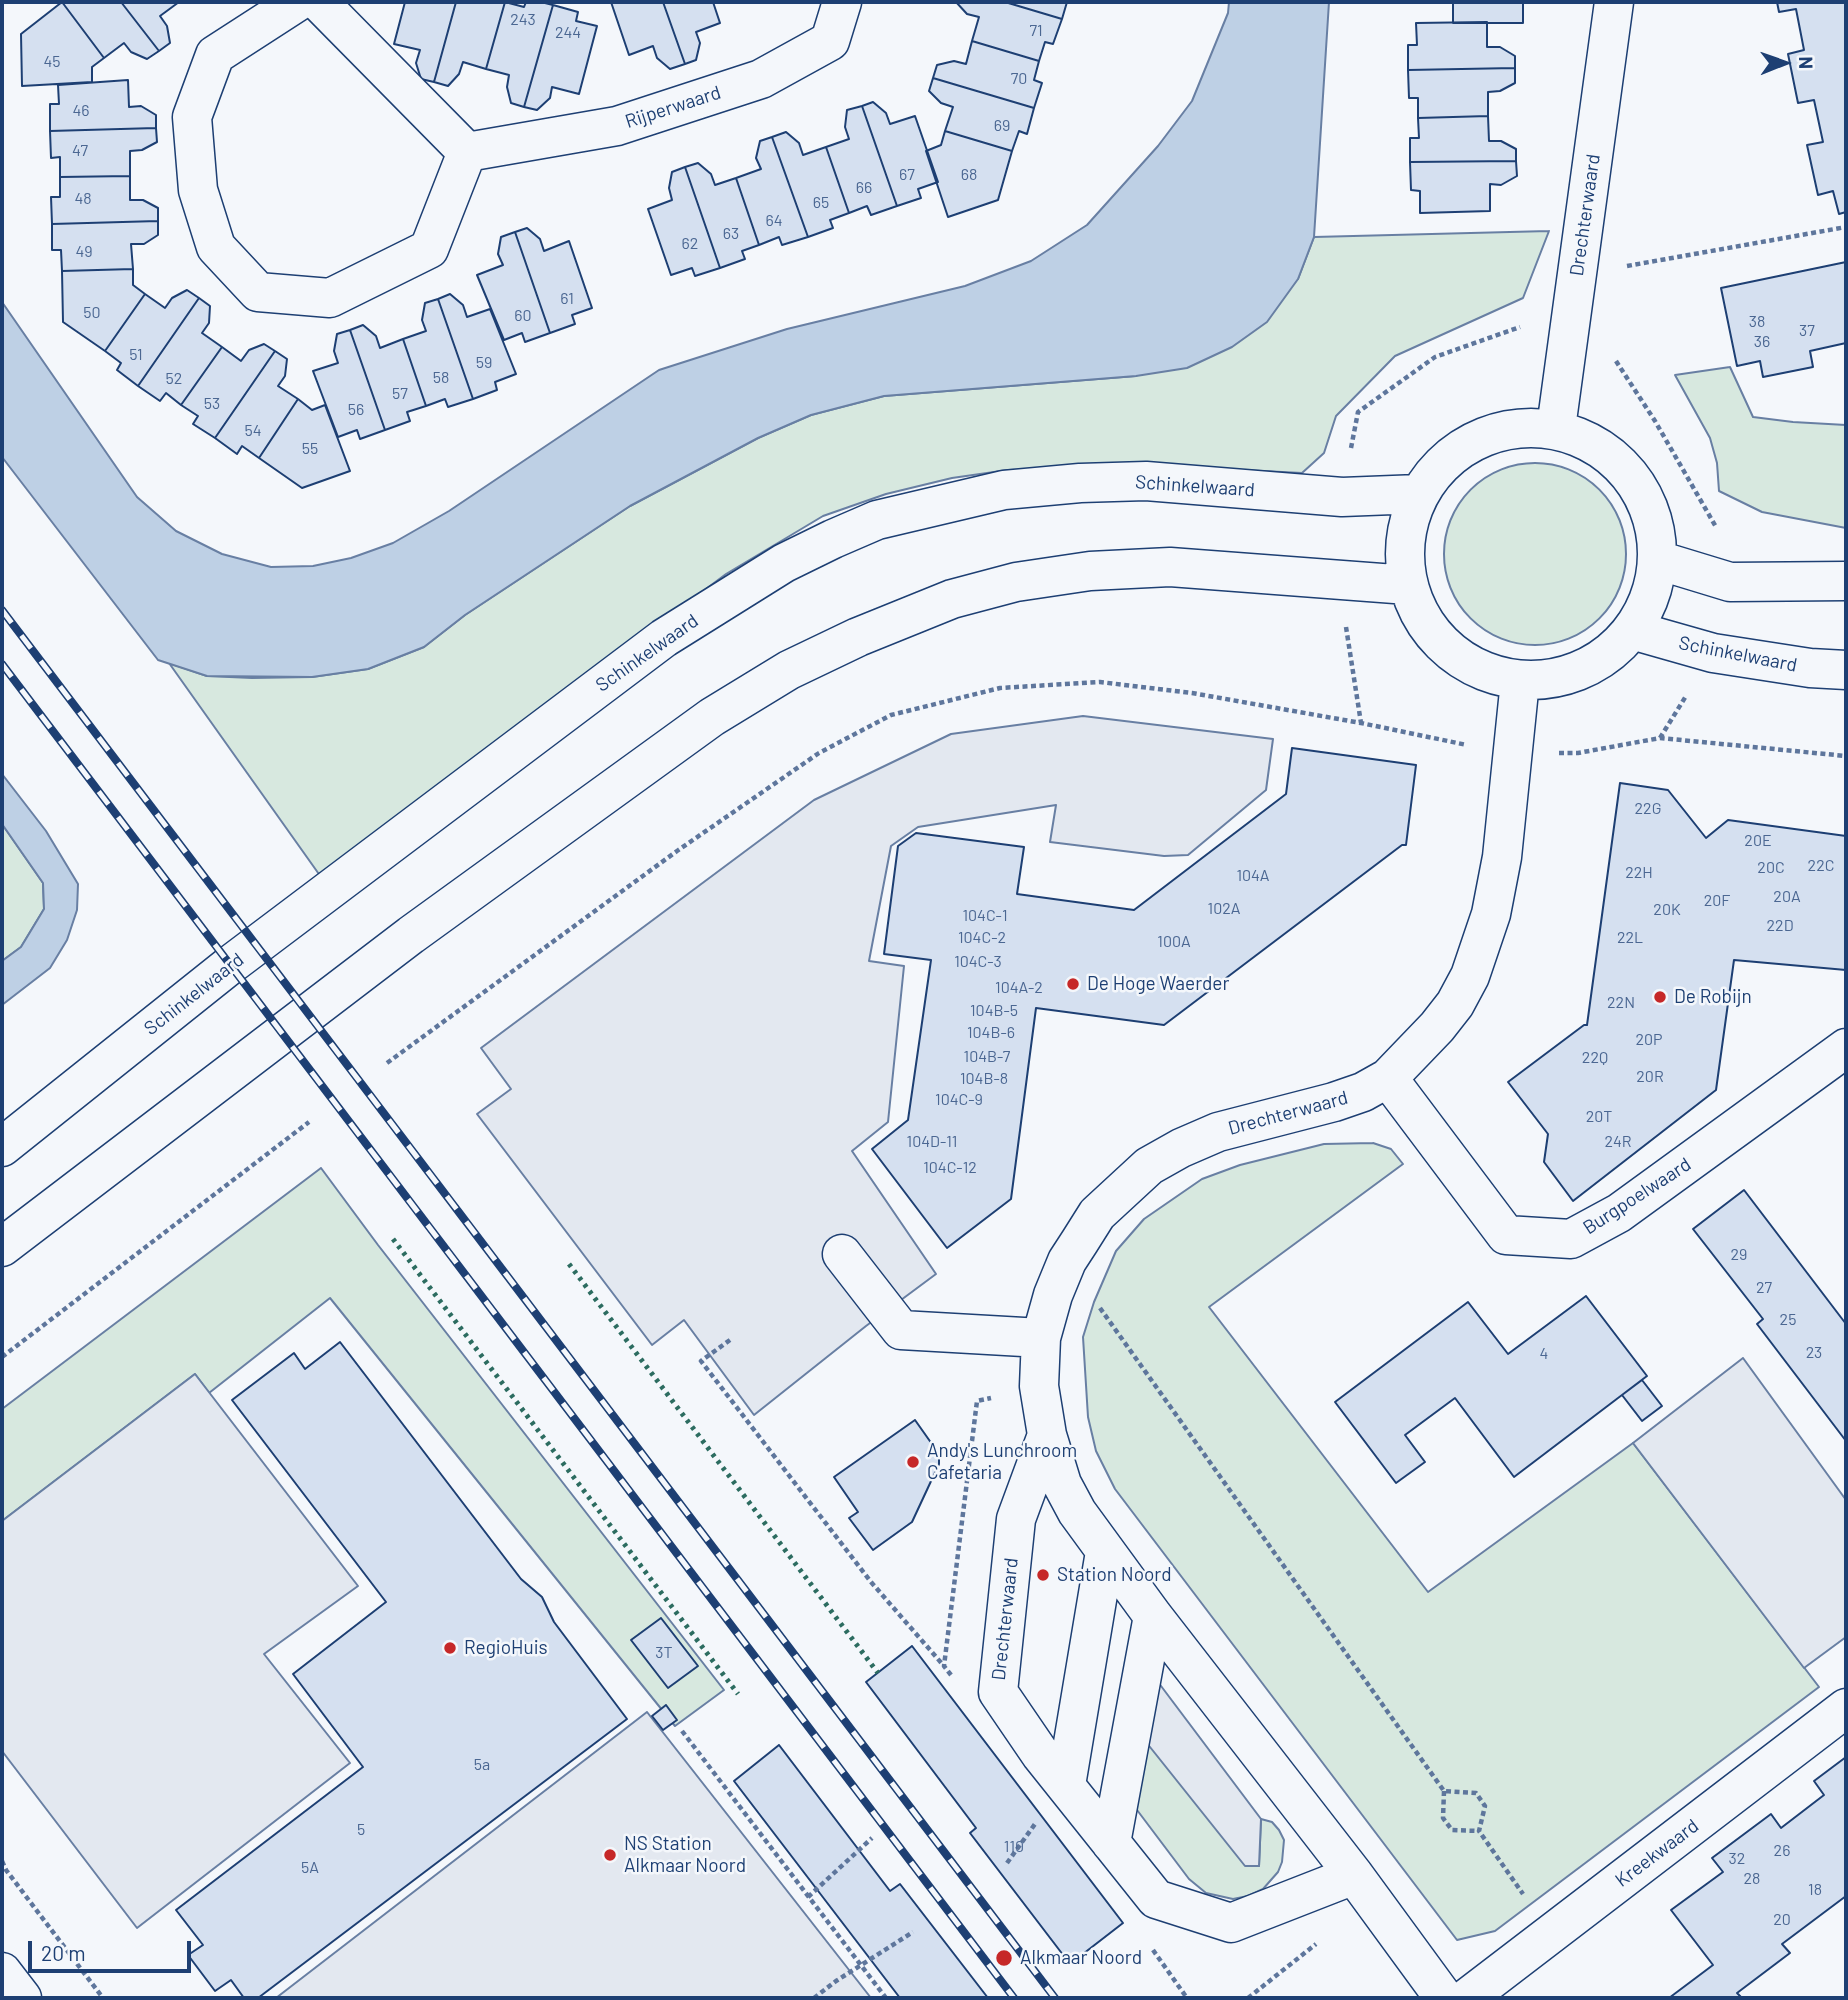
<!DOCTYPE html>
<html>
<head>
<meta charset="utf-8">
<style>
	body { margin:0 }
	#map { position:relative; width:1848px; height:2000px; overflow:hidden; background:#f4f7fb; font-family:Barlow,sans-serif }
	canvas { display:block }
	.frame { position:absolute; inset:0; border:4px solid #1d3f73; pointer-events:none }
	.north { position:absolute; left:1750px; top:28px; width:70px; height:70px; -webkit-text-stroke:5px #f4f7fb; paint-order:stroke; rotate:89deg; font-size:19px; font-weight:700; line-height:28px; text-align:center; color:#1d3f73 }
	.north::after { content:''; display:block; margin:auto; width:24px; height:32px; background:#1d3f73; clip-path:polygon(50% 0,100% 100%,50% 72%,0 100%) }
	.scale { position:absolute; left:28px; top:1941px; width:163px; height:32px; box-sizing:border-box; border:4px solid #1d3f73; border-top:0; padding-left:9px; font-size:21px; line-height:24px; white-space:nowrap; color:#1d3f73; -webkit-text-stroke:5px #f4f7fb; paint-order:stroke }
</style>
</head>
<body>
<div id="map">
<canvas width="1848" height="2000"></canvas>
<div class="frame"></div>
<div class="north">N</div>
<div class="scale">20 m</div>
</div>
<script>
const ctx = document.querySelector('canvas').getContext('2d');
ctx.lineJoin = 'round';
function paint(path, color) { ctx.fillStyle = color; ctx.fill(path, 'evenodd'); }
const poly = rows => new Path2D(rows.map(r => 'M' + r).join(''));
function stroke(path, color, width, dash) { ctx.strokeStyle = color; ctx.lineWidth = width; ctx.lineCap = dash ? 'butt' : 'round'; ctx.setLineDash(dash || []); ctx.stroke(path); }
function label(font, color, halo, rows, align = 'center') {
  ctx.font = font + ' Barlow,sans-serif'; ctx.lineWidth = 5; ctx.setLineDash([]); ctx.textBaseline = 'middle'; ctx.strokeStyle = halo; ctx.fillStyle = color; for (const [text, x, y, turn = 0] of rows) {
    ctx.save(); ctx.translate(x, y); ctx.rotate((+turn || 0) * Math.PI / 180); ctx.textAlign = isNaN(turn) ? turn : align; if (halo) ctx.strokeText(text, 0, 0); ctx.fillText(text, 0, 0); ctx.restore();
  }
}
const green = poly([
	[1549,231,1523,298,1395,356,1336,416,1324,453,1302,473,1162,466,1008,470,952,478,886,494,823,516,726,574,321,877,169,663,207,676,252,678,312,677,368,669,424,647,465,615,630,506,758,438,811,415,884,396,1136,376,1298,279,1314,237,1549,231],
	[1730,367,1753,417,1793,422,1846,425,1846,528,1762,512,1719,491,1717,463,1710,438,1675,375,1730,367],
	'1444 554a91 91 0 1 1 182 0a91 91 0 1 1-182 0Z',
	[2,824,43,883,44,909,21,947,2,961,2,824],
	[1373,1143,1391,1149,1403,1164,1209,1307,1428,1592,1633,1443,1819,1687,1495,1931,1457,1940,1115,1489,1096,1451,1088,1417,1083,1337,1094,1302,1116,1251,1144,1219,1202,1179,1240,1165,1324,1144,1373,1143],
	[321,1168,378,1245,724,1690,675,1726,330,1298,209,1393,195,1374,2,1521,2,1409,321,1168],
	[1142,1737,1259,1866,1261,1819,1272,1822,1279,1830,1284,1840,1282,1862,1278,1872,1263,1889,1248,1896,1233,1899,1206,1893,1189,1879,1131,1802,1142,1737]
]);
const parking = poly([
	[1083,716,1273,739,1266,790,1188,855,1164,856,1050,842,1056,805,918,827,891,846,869,961,904,966,888,1122,852,1151,936,1274,866,1326,754,1415,684,1320,652,1345,477,1114,511,1089,481,1048,814,800,951,734,1083,716],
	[1743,1358,1846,1500,1846,1637,1804,1668,1633,1443,1743,1358],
	[195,1374,358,1586,264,1654,350,1763,137,1928,2,1751,2,1521,195,1374],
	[1152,1674,1261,1819,1259,1866,1245,1866,1142,1737,1152,1674],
	[647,1712,871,1998,276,1998,647,1712]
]);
const water = poly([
	[1229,2,1329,2,1314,237,1298,279,1267,322,1232,347,1187,368,1136,376,884,396,811,415,758,438,630,506,465,615,424,647,368,669,312,677,207,676,158,660,2,457,2,302,137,497,176,531,222,554,271,567,313,566,351,558,393,543,449,511,659,370,787,329,965,286,1031,261,1087,225,1158,146,1192,101,1228,13,1229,2],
	[2,774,46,831,78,884,77,910,67,940,50,968,2,1005,2,961,21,947,44,909,43,883,2,824,2,774]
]);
const building = poly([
	[62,2,104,58,92,67,92,82,22,86,21,34,62,2],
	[62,2,121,2,159,51,147,59,131,52,124,43,104,58,62,2],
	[121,2,179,2,160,16,167,26,170,43,159,51,121,2],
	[405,2,456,2,434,82,421,79,416,63,420,50,394,44,405,2],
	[456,2,505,2,486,69,463,62,459,74,448,86,434,82,456,2],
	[505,2,524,7,526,2,541,2,553,5,524,107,511,103,507,87,509,75,486,69,505,2],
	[611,2,663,2,685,64,670,69,657,58,653,46,629,55,611,2],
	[663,2,713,2,720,23,696,32,700,43,696,60,685,64,663,2],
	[956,2,1005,2,1062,19,1053,44,1045,42,1039,61,972,41,979,17,967,14,956,2],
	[1005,2,1067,2,1062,19,1005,2],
	[1444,2,1523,2,1523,23,1453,23,1453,3,1444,2],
	[1777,2,1846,2,1846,212,1839,214,1833,191,1818,195,1807,145,1823,142,1814,100,1798,103,1788,54,1804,50,1796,9,1779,12,1777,2],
	[553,5,578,12,576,21,597,26,579,94,552,87,550,98,537,110,524,107,553,5],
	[1487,22,1487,47,1500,47,1515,56,1515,68,1408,70,1408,45,1417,45,1416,23,1487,22],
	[972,41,1039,61,1034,80,1042,83,1034,108,933,78,937,65,954,61,966,64,972,41],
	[1515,68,1515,83,1500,91,1488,92,1488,116,1418,118,1418,98,1409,98,1408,70,1515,68],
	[933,78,1034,108,1027,134,1019,131,1012,151,945,131,953,107,941,103,929,91,933,78],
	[128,80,129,107,141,106,156,115,156,128,50,131,50,104,59,104,58,85,128,80],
	[873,102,886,113,890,124,915,116,938,182,918,189,921,198,897,206,862,106,873,102],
	[862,106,897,206,871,215,867,206,849,213,826,147,849,139,845,127,847,110,862,106],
	[1488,116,1489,141,1501,141,1516,149,1516,161,1410,162,1410,138,1419,138,1418,118,1488,116],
	[156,128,157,142,142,150,130,151,130,176,60,177,60,157,51,158,50,131,156,128],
	[945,131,1012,151,998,200,948,217,926,151,941,145,945,131],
	[786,132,799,143,803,155,826,147,849,213,830,220,833,228,808,237,772,137,786,132],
	[772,137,808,237,782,245,779,237,759,245,736,178,761,169,756,158,760,141,772,137],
	[1516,161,1517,176,1501,185,1490,184,1490,211,1420,213,1420,191,1411,190,1410,162,1516,161],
	[698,163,711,174,715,185,736,178,759,245,742,251,745,259,720,268,685,167,698,163],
	[685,167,720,268,695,276,692,268,671,275,648,209,672,200,669,188,672,172,685,167],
	[130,176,130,200,143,200,158,208,158,221,52,224,51,197,60,197,60,177,130,176],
	[158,221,158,235,144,244,131,244,133,269,62,271,61,250,52,250,52,224,158,221],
	[527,228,540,239,544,251,569,241,592,308,572,315,575,324,550,333,515,232,527,228],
	[515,232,550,333,525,342,522,333,504,340,477,275,503,265,498,254,501,237,515,232],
	[1846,262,1846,343,1810,351,1813,367,1763,377,1760,361,1737,366,1721,288,1846,262],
	[133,269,133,285,145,294,105,351,63,322,62,271,133,269],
	[187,290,199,298,138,386,117,370,121,363,105,351,145,294,165,308,172,298,187,290],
	[450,294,463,305,467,317,490,309,516,374,495,382,497,390,473,399,438,299,450,294],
	[199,298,210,306,209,323,202,333,222,347,181,405,166,393,160,401,138,386,199,298],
	[438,299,473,399,448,407,445,399,426,406,403,339,426,331,422,320,425,303,438,299],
	[363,325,376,336,380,348,403,339,426,406,407,412,410,421,385,430,350,330,363,325],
	[350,330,385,430,360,439,357,430,338,437,313,371,338,363,334,351,337,334,350,330],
	[264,344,275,351,215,438,193,424,198,416,181,405,222,347,241,361,249,350,264,344],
	[275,351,287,359,285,376,278,386,298,399,259,458,242,446,237,454,215,438,275,351],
	[298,399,312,410,325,405,350,471,302,488,259,458,298,399],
	[1292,748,1416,765,1406,845,1402,845,1164,1025,1036,1008,1011,1199,947,1248,872,1149,908,1120,931,960,884,954,898,846,916,833,1024,847,1017,894,1134,910,1286,794,1292,748],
	[1620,783,1668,790,1706,838,1728,820,1846,836,1846,970,1734,960,1716,1090,1573,1201,1544,1162,1548,1134,1508,1082,1584,1025,1587,1025,1620,783],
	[1744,1190,1846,1324,1846,1441,1757,1324,1763,1319,1693,1229,1744,1190],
	[1586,1296,1647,1376,1514,1477,1455,1398,1405,1435,1425,1462,1396,1483,1335,1402,1468,1302,1508,1354,1586,1296],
	[340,1342,521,1579,542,1597,554,1622,627,1719,258,1998,244,1998,231,1980,215,1991,188,1955,203,1945,176,1910,363,1767,293,1674,386,1602,232,1400,294,1353,305,1369,340,1342],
	[1642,1380,1662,1406,1642,1421,1622,1395,1642,1380],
	[915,1420,939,1454,939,1464,912,1522,873,1550,849,1518,858,1512,834,1477,915,1420],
	[661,1618,698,1666,668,1688,631,1640,661,1618],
	[912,1646,1123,1923,1070,1964,970,1833,976,1828,866,1682,912,1646],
	[666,1705,677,1720,663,1730,652,1716,666,1705],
	[779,1745,890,1891,900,1884,988,1998,900,1998,734,1781,779,1745],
	[1846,1757,1846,1896,1782,1944,1790,1953,1737,1993,1742,1998,1669,1998,1713,1965,1671,1910,1723,1872,1712,1858,1771,1814,1781,1828,1824,1795,1814,1781,1846,1757]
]);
const path = poly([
	[1627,266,1846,227],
	[1616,361,1655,421,1716,527],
	[1351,448,1358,412,1435,357,1520,327],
	[1346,627,1361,723],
	[1660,738,1686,696],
	[1559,753,1578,753,1660,738,1846,756],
	[387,1063,677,851,819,753,891,715,1000,688,1100,682,1192,693,1361,723,1467,745],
	[1100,1308,1444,1791,1476,1793,1485,1806,1479,1831,1523,1894],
	[730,1340,701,1361,871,1582,944,1666],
	[2,1357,309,1122],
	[951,1675,944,1666,977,1401,991,1398],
	[682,1731,886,1998],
	[1444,1791,1443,1818,1452,1830,1479,1831],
	[2,1861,6,1870,103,1998],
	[1007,1863,1035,1824],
	[808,1897,872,1838],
	[1153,1950,1187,1998],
	[814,1998,836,1981,913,1932],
	[1248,1998,1316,1944]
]);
const minor = poly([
	[297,2,215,55,192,117,198,190,216,247,258,292,330,298,429,249,467,152],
	[319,2,467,152],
	[467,152,617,126,761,79,830,41,842,2],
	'1405 554a126 126 0 1 1 252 0a126 126 0 1 1-252 0Z',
	[1556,428,1614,2],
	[1661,561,1730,582,1846,581],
	[1632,630,1713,653,1810,668,1846,670],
	[1388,1078,1506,1235,1571,1239,1619,1213,1846,1048],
	[2,1147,230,965,664,638,784,563,833,539,877,520,1004,490,1080,483,1146,481,1342,497,1419,494],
	[2,1247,411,935,712,717,789,670,858,637,952,599,1016,582,1090,571,1170,567,1408,585],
	[842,1254,901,1330,1041,1338],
	[1047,1435,1016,1519,998,1692,1041,1755,1156,1899,1231,1923,1354,1875],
	[1066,1785,1105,1552],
	[1111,1843,1153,1616],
	[1444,1998,1354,1875,1153,1616,1077,1512,1062,1484,1047,1435,1039,1386,1041,1338,1053,1295,1067,1261,1080,1241,1097,1214,1149,1166,1181,1148,1218,1132,1334,1102,1363,1092,1388,1078,1437,1027,1455,1004,1470,976,1491,914,1502,857,1520,681],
	[1467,1998,1846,1708]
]);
const major = poly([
	[2,1972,22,1998]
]);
const rail = poly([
	[2,610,1055,1998],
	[2,664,1014,1998]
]);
const hedge = poly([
	[393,1239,738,1694],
	[569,1264,878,1673]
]);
const markers = [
	[1073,984,7,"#c62828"],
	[1660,997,7,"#c62828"],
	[913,1462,7,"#c62828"],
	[1043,1575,7,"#c62828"],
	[450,1648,7,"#c62828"],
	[610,1855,7,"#c62828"],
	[1004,1958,9,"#c62828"]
];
const numberNames = [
	["243",523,20],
	["71",1036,31],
	["244",568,33],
	["45",52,62],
	["70",1019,79],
	["46",81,111],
	["69",1002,126],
	["47",80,151],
	["67",907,175],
	["68",969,175],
	["66",864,188],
	["48",83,199],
	["65",821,203],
	["64",774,221],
	["63",731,234],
	["62",690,244],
	["49",84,252],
	["61",567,299],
	["50",92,313],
	["60",523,316],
	["38",1757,322],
	["37",1807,331],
	["36",1762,342],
	["51",136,355],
	["59",484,363],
	["58",441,378],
	["52",174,379],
	["57",400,394],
	["53",212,404],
	["56",356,410],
	["54",253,431],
	["55",310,449],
	["22G",1648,809],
	["20E",1758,841],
	["22C",1821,866],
	["20C",1771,868],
	["22H",1639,873],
	["104A",1253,876],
	["20A",1787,897],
	["20F",1717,901],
	["102A",1224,909],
	["20K",1667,910],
	["104C-1",985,916],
	["22D",1780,926],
	["104C-2",982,938],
	["22L",1630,938],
	["100A",1174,942],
	["104C-3",978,962],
	["104A-2",1019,988],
	["22N",1621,1003],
	["104B-5",994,1011],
	["104B-6",991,1033],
	["20P",1649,1040],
	["104B-7",987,1057],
	["22Q",1595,1058],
	["20R",1650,1077],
	["104B-8",984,1079],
	["104C-9",959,1100],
	["20T",1599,1117],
	["104D-11",932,1142],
	["24R",1618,1142],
	["104C-12",950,1168],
	["29",1739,1255],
	["27",1764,1288],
	["25",1788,1320],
	["23",1814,1353],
	["4",1544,1354],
	["3T",664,1653],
	["5a",482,1765],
	["5",361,1830],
	["110",1014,1847],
	["26",1782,1851],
	["32",1737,1859],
	["5A",310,1868],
	["28",1752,1879],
	["18",1815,1890],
	["20",1782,1920]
];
const streetNames = [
	["Rijperwaard",673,107,-18],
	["Drechterwaard",1585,215,-82],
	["Schinkelwaard",1195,486,4],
	["Schinkelwaard",647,653,-35],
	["Schinkelwaard",1738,654,11],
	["Schinkelwaard",194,994,-38],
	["Drechterwaard",1288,1113,-15],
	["Burgpoelwaard",1637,1196,-33],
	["Drechterwaard",1005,1619,-84],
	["Kreekwaard",1657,1853,-37]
];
const poiNames = [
	["De Hoge Waerder",1087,984],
	["De Robijn",1674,997],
	["Andy's Lunchroom",927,1451],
	["Cafetaria",927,1473],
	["Station Noord",1057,1575],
	["RegioHuis",464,1648],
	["NS Station",624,1844],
	["Alkmaar Noord",624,1866],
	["Alkmaar Noord",1020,1958]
];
paint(green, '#d7e8df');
stroke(green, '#687fa3', 2);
paint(parking, '#e3e8f0');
stroke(parking, '#687fa3', 2);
paint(water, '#bed0e5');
stroke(water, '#687fa3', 2);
paint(building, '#d5e0f0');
stroke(building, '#1d3f73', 2);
stroke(minor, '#1d3f73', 41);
stroke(major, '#1d3f73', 41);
stroke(path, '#5e769c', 4.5, [5, 3.5]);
stroke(minor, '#f4f7fb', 38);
stroke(major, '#f4f7fb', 38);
stroke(rail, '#1d3f73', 8);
stroke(rail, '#f4f7fb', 5, [16]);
stroke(hedge, '#2c6c60', 5, [3.5, 5]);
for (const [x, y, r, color] of markers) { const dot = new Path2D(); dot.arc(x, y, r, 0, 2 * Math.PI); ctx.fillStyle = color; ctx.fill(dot); stroke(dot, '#f4f7fb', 2.5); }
label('16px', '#4b6792', null, numberNames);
label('19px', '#1d3f73', '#f4f7fb', streetNames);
label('19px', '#1d3f73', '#f4f7fb', poiNames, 'left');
</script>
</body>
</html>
